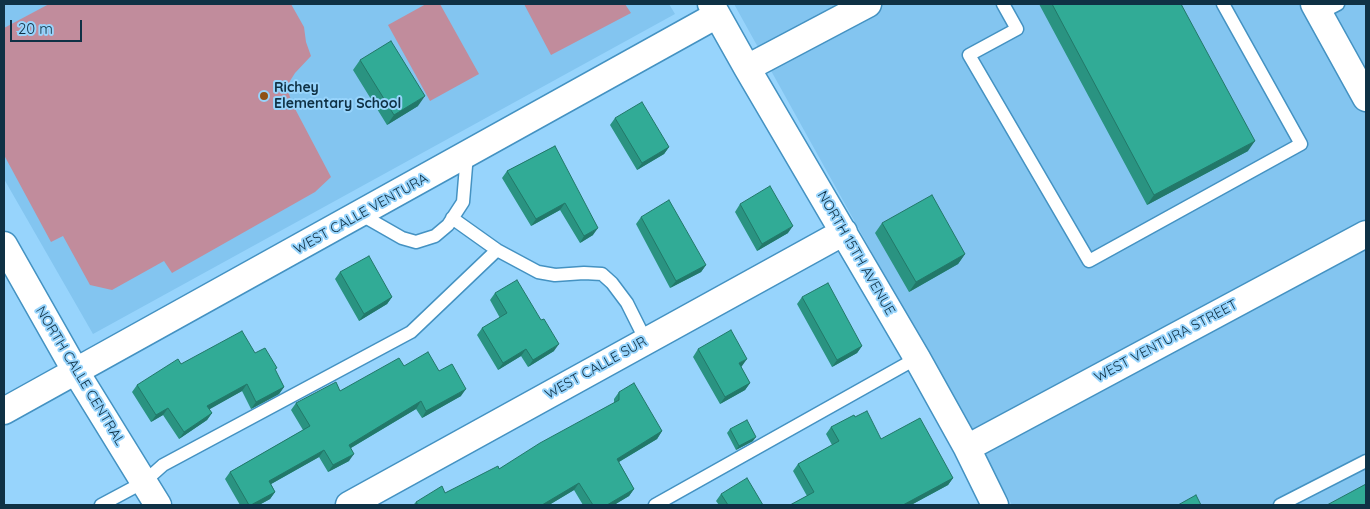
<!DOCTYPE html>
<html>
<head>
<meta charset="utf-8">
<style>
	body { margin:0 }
	#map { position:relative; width:1370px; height:509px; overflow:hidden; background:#97d4fc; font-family:Quicksand,sans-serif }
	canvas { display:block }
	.frame { position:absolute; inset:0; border:5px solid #0f3145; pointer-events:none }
	.scale { position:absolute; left:10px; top:20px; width:72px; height:22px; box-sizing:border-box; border:2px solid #0f3145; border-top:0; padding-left:6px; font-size:15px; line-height:18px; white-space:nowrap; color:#0f3145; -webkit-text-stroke:4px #97d4fc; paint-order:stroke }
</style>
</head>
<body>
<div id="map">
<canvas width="1370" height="509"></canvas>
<div class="frame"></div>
<div class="scale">20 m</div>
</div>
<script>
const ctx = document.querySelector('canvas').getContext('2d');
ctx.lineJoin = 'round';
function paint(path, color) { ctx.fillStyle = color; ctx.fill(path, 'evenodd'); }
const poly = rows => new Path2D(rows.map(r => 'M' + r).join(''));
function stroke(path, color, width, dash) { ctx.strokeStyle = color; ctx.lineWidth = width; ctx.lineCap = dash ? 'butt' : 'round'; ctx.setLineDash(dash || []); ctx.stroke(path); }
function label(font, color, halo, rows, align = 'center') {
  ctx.font = font + ' Quicksand,sans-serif'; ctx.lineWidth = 4; ctx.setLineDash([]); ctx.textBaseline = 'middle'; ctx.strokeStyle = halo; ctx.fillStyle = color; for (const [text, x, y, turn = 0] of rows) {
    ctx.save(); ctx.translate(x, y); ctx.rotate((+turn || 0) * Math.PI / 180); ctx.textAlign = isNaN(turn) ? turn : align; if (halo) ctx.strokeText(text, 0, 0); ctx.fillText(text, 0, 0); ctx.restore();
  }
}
const built = poly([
	[4,4,669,4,675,14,93,334,4,179],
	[734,4,1366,4,1366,505,1012,505]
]);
const green = poly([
	[49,4,291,4,304,27,306,42,311,56,295,73,290,81,288,91,292,103,331,177,315,192,172,273,164,261,112,290,90,285,63,236,51,242,4,155,4,28],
	[426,4,440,4,479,74,430,101,388,25],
	[524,4,625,4,631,13,551,55]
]);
const service = poly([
	[1003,4,1017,29,969,55,1089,261,1301,144,1223,4],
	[1319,14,1338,4],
	[360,214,402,238,416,242,435,236,448,225,463,202,467,154],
	[452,218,497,250,538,272,555,275,584,273,602,274,612,283,627,303,646,341],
	[101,505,144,482,163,465,411,332,497,250],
	[655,505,917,358],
	[1280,505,1366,461]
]);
const minor = poly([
	[711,4,747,68,917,358,967,448,995,505],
	[1314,4,1366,98],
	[747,68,868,4],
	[4,245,76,372,158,505],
	[4,411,717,15],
	[967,448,1366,234],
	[349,505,844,232]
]);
const wall = poly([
	[1039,4,1181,4,1248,151,1147,205],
	[360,60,418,106,387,125,353,70],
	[615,118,669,147,664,154,637,170,610,125],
	[555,146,593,235,580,243,560,210,531,226,502,178,507,171],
	[740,204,788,233,757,251,735,212],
	[641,217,706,265,701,272,670,288,636,224],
	[882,223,965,254,958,264,909,292,875,233],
	[340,272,392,297,387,304,359,321,335,279],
	[495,293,554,351,528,367,521,356,498,370,477,335,482,328,500,318,490,300],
	[802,297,862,346,857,353,832,367,797,304],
	[698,349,742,366,741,367,750,383,745,390,720,404,693,357],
	[255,353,275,370,284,387,279,394,251,409,242,391,209,409,212,413,207,420,179,439,163,415,151,422,132,392,137,385,181,364],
	[404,366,439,371,461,396,422,418,416,409,351,448,349,461,328,472,319,457,271,484,275,492,270,499,259,505,240,505,225,479,230,472,303,430,291,410,296,403,340,391],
	[619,392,662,431,657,439,619,462,634,489,629,496,614,505,583,505,574,490,549,505,413,505,416,502,445,493,499,469,614,403,614,399],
	[855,417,881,439,953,478,948,485,911,505,790,505,807,496,793,471,798,464,832,445,826,434,831,427],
	[730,429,753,441,736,450,727,433],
	[721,494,763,505,719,505,716,501]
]);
const shadedWall = poly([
	[425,96,418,106,387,125,394,115],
	[1255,141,1248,151,1147,205,1154,195],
	[669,147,664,154,637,170,642,163],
	[565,203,560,210,531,226,536,219],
	[793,226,788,233,757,251,762,244],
	[598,228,593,235,580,243,584,236],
	[965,254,958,264,909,292,916,282],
	[706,265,701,272,670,288,676,281],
	[392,297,387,304,359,321,364,314],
	[559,344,554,351,528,367,533,360],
	[862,346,857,353,832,367,837,360],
	[526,349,521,356,498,370,503,363],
	[747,359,742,366,734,370,739,363],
	[750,383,745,390,720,404,725,397],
	[247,384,242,391,203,413,207,406],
	[284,387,279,394,251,409,256,402],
	[466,389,461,396,422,418,426,411],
	[421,401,416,409,344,452,349,445],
	[168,408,163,415,151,422,156,415],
	[212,413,207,420,179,439,184,432],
	[662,431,657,439,612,466,617,459],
	[756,437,753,441,736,450,739,446],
	[324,450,319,457,264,488,269,481],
	[354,454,349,461,328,472,333,465],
	[953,478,948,485,911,505,903,505],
	[579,483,574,490,549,505,542,505],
	[634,489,629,496,614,505,607,505],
	[275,492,270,499,259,505,251,505]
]);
const building = poly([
	[1052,4,1181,4,1255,141,1154,195,1052,4],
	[391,41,425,96,394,115,360,60,391,41],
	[642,102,669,147,642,163,615,118,642,102],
	[555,146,598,228,584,236,565,203,536,219,507,171,555,146],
	[770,186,793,226,762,244,740,204,770,186],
	[932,195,965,254,916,282,882,223,932,195],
	[669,200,706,265,676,281,641,217,669,200],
	[369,256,392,297,364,314,340,272,369,256],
	[517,280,541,320,544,319,559,344,533,360,526,349,503,363,482,328,507,313,495,293,517,280],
	[828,283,862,346,837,360,802,297,828,283],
	[731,330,747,359,739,363,750,383,725,397,698,349,731,330],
	[242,331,255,353,265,348,277,368,275,369,284,387,256,402,247,384,207,406,212,413,184,432,168,408,156,415,137,385,178,359,181,364,242,331],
	[428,352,439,371,452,364,466,389,426,411,421,401,349,445,354,454,333,465,324,450,269,481,275,492,251,505,249,505,230,472,310,426,296,403,336,382,340,391,399,358,404,366,428,352],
	[634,383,662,431,617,459,634,489,607,505,593,505,579,483,542,505,418,505,416,502,442,486,445,493,498,466,499,469,540,443,619,400,619,392,634,383],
	[867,411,881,439,920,418,953,478,903,505,790,505,814,492,798,464,839,441,831,427,854,415,855,417,867,411],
	[747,420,756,437,739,446,730,429,747,420],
	[747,478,763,505,728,505,721,494,747,478],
	[1366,484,1366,505,1327,505,1366,484],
	[1196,495,1201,505,1178,505,1196,495]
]);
const markers = [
	[264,96,5,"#8f5116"]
];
const poiNames = [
	["Richey",274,88],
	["Elementary School",274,104]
];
const streetNames = [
	["WEST CALLE VENTURA",361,214,-29],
	["NORTH 15TH AVENUE",856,253,60],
	["WEST VENTURA STREET",1166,341,-28],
	["WEST CALLE SUR",596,368,-29],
	["NORTH CALLE CENTRAL",80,376,59]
];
paint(built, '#83c5f0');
paint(green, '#c18c9c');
stroke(service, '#4492c2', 15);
stroke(minor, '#4492c2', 29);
stroke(service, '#fff', 12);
stroke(minor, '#fff', 26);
paint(wall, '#2a9381');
paint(shadedWall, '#227869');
paint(building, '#31ab96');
stroke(building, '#227869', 1);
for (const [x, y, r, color] of markers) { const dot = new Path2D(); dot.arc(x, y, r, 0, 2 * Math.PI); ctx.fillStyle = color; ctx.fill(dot); stroke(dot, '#97d4fc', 2); }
label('bold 14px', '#0f3145', '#97d4fc', poiNames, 'left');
label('14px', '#0f3145', '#97d4fc', streetNames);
</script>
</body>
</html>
